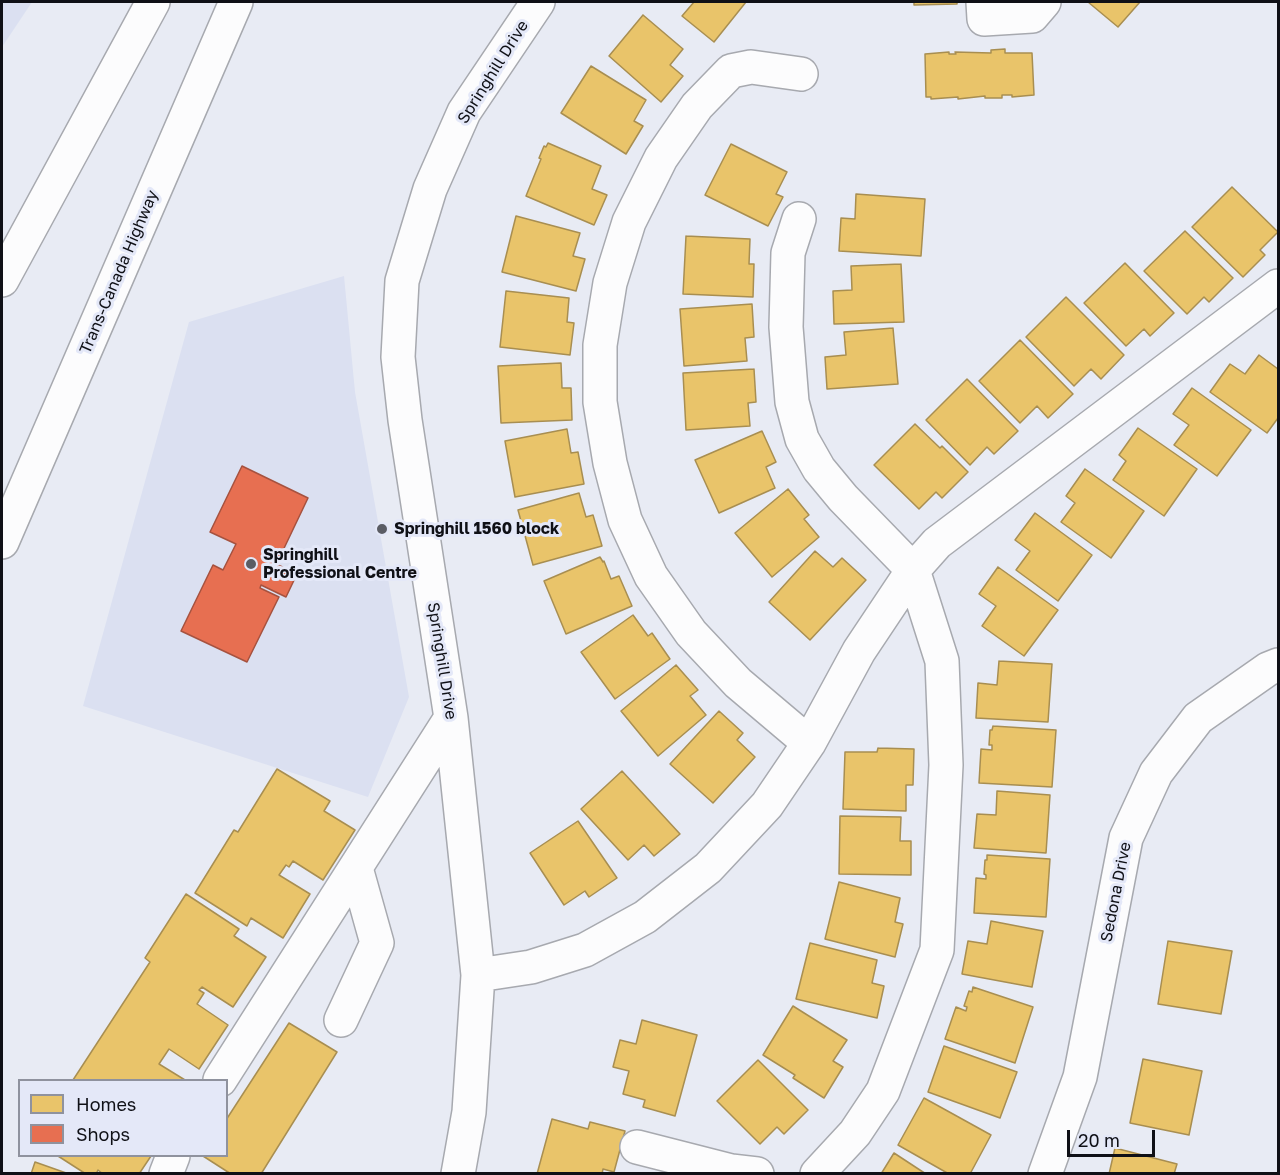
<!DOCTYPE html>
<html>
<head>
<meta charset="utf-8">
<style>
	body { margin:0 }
	#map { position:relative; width:1280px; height:1175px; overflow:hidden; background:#e8ebf4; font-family:"Golos Text",sans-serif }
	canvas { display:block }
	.frame { position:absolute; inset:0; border:3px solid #0f1016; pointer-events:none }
	.legend { position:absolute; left:18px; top:1079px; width:210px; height:78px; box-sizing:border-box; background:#e4e8f8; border:2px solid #8f929e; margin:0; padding:8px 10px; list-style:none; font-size:18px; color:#0f1016 }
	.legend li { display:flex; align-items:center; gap:12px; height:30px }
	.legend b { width:30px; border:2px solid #8f929e }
	.scale { position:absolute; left:1067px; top:1130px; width:88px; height:27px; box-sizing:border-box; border:3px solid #0f1016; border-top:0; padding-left:8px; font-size:18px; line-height:21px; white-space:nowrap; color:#0f1016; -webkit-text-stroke:4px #e4e8f8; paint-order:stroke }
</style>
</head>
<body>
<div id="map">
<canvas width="1280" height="1175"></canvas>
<div class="frame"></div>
<ul class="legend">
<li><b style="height:16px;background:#e9c46a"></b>Homes</li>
<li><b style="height:16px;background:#e76f51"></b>Shops</li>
</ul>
<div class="scale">20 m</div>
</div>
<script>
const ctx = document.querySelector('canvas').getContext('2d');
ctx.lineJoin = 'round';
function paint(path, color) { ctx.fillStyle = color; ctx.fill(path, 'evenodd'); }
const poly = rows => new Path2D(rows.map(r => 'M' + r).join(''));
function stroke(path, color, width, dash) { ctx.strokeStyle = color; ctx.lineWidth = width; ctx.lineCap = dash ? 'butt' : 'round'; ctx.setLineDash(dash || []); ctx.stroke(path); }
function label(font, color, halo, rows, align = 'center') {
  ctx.font = font + ' "Golos Text",sans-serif'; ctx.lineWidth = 6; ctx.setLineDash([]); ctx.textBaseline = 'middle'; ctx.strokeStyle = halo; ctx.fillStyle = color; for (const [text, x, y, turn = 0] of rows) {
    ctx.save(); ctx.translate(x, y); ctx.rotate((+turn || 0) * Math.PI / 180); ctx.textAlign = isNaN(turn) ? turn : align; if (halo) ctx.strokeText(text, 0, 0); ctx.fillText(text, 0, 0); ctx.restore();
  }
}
const built = poly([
	[2,2,32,2,2,47],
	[344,276,355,392,409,697,368,797,83,706,189,322]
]);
const homes = poly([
	[694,2,746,2,714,42,682,16,694,2],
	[914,2,957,2,957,4,914,5,914,2],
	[1088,2,1140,2,1118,27,1088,2],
	[643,15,683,49,670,65,683,76,661,102,609,56,643,15],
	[1005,49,1005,53,1032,53,1034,95,1012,97,1012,95,1002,95,1002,98,985,98,985,96,958,99,958,97,931,99,931,97,926,97,925,54,949,52,949,54,956,54,955,52,991,53,991,50,1005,49],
	[591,66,646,100,634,121,643,126,626,154,561,113,591,66],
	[548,143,601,166,592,189,607,195,594,225,526,196,541,159,539,158,544,146,546,147,548,143],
	[731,144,787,172,776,194,783,197,768,226,705,195,731,144],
	[1232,187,1278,232,1260,250,1265,255,1243,277,1192,227,1232,187],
	[856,194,925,199,921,256,839,251,841,218,855,219,856,194],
	[516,216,580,233,573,256,585,259,576,291,502,272,516,216],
	[1185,231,1233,278,1209,302,1204,297,1187,314,1144,271,1185,231],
	[686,236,750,239,749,264,754,264,753,297,683,294,686,236],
	[1125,263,1174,313,1150,336,1144,329,1126,346,1084,303,1125,263],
	[901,264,904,322,834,324,833,291,852,290,851,266,901,264],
	[506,291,569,298,567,322,574,323,570,355,500,347,506,291],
	[1066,297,1124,355,1101,379,1091,369,1074,386,1026,337,1066,297],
	[752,304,754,337,745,338,747,361,684,366,680,309,752,304],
	[893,328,898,384,827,389,825,357,846,355,844,332,893,328],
	[1020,340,1073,394,1048,418,1037,406,1020,423,979,381,1020,340],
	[1259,355,1278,369,1278,418,1267,433,1210,392,1230,364,1245,374,1259,355],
	[561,363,562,388,571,388,572,420,501,423,498,366,561,363],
	[754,369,756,402,748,403,750,426,686,430,683,373,754,369],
	[967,379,1018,431,994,454,987,447,970,465,926,420,967,379],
	[1192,388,1251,430,1217,476,1174,445,1189,425,1173,414,1192,388],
	[915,424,940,448,942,446,968,472,942,498,936,492,919,509,874,465,915,424],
	[1138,428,1197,469,1164,516,1113,480,1126,461,1119,455,1138,428],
	[567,429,571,453,578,452,584,484,515,497,505,441,567,429],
	[762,431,776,462,766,467,775,488,719,513,695,460,762,431],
	[1085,469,1144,511,1111,558,1061,522,1075,503,1066,496,1085,469],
	[788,489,809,515,804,519,819,537,772,577,735,533,788,489],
	[579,493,586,517,593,515,602,546,533,565,518,510,579,493],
	[1035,513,1092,555,1058,601,1016,570,1030,551,1015,540,1035,513],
	[815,551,833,567,842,558,866,580,810,640,769,602,815,551],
	[600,557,603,562,604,561,611,579,619,576,632,606,566,634,544,581,600,557],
	[998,567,1058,610,1024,656,982,626,996,606,979,594,998,567],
	[633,615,648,636,652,633,670,659,615,699,581,652,633,615],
	[999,661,1052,664,1048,722,976,718,978,683,997,685,999,661],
	[676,665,698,690,690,696,706,715,658,756,621,711,676,665],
	[719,711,743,733,737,740,755,757,713,803,670,764,719,711],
	[993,726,1056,730,1052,787,979,783,981,749,992,750,992,745,989,745,990,730,992,730,993,726],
	[878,748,914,749,913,785,906,785,906,811,843,809,845,752,877,752,878,748],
	[277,769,330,801,324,811,355,830,323,880,293,861,289,867,286,865,279,875,310,894,283,938,251,918,247,926,195,893,234,830,238,832,277,769],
	[622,771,680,834,654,856,644,845,628,860,581,809,622,771],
	[997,791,1050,795,1046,853,974,848,977,814,996,815,997,791],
	[840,816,901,817,900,841,911,841,911,875,839,874,840,816],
	[578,821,617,878,589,897,585,891,564,905,530,853,578,821],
	[987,855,1050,859,1046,917,974,913,976,878,986,879,986,875,984,874,985,860,987,860,987,855],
	[839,882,900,898,895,922,903,924,895,957,825,939,839,882],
	[186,894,239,929,234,936,266,957,233,1007,202,987,199,990,204,993,197,1004,228,1025,199,1069,169,1049,159,1064,185,1080,73,1080,150,962,145,958,186,894],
	[991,921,1043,931,1032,987,962,974,968,941,987,944,991,921],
	[1168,941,1232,951,1221,1014,1158,1004,1168,941],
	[810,943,877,960,872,983,884,986,877,1018,796,999,810,943],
	[973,987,1033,1007,1015,1063,945,1039,956,1007,966,1011,967,1007,964,1006,969,991,972,992,973,987],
	[793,1006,847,1040,833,1061,843,1067,824,1098,793,1078,795,1075,763,1055,793,1006],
	[642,1020,697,1035,675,1116,643,1107,645,1100,623,1094,629,1071,613,1067,620,1040,636,1044,642,1020],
	[289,1023,337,1052,261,1174,231,1174,203,1156,226,1156,226,1120,289,1023],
	[944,1046,1017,1072,1000,1118,928,1092,944,1046],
	[1143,1059,1202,1071,1189,1135,1130,1123,1143,1059],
	[758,1060,808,1110,784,1134,777,1127,760,1144,717,1101,758,1060],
	[924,1098,991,1135,970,1174,949,1174,898,1145,924,1098],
	[552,1119,588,1129,590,1122,625,1131,614,1172,603,1169,602,1174,537,1174,552,1119],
	[1115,1148,1177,1164,1174,1174,1109,1174,1115,1148],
	[894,1153,926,1174,881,1174,894,1153],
	[58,1156,151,1156,139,1174,103,1174,98,1170,96,1174,86,1174,58,1156],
	[35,1162,69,1174,31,1174,35,1162]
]);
const shops = poly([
	[242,466,308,498,277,563,274,563,297,574,286,597,261,585,260,588,279,597,247,662,181,631,213,565,223,570,236,544,210,532,242,466]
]);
const minor = poly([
	[983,2,984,19,1032,16,1044,2],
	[801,74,751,67,731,71,697,106,661,158,629,222,610,283,600,345,600,402,610,463,625,520,651,576,691,633,738,683,809,743],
	[799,219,788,253,786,327,792,402,802,439,819,469,843,498,913,570,942,661,946,765,937,950,883,1091,855,1133,817,1174],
	[478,975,531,967,585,950,645,917,708,868,767,805,809,743,859,651,913,570,937,543,1278,286],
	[341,1020,377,943,356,868],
	[220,1080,451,718],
	[637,1147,731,1171,757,1174],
	[166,1174,173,1156],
	[458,1174,469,1112,478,975,451,718,405,420,398,357,402,281,430,189,464,112,538,2],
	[1045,1174,1080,1077,1126,838,1156,773,1198,718,1268,669,1278,665]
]);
const motorway = poly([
	[2,280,153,2],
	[2,542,236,2]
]);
const markers = [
	[382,529,6,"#5b5d64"],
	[251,564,6,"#5b5d64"]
];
const streetNames = [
	["Springhill Drive",493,72,-58],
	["Trans-Canada Highway",119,272,-67],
	["Springhill Drive",442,661,81],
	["Sedona Drive",1116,892,-79]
];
const poiNames = [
	["Springhill 1560 block",394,529],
	["Springhill",263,555],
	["Professional Centre",263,573]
];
paint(built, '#dbe0f1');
paint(homes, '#e9c46a');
stroke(homes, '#a88e51', 1.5);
paint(shops, '#e76f51');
stroke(shops, '#a6523f', 1.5);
stroke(minor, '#a7a9af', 36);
stroke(motorway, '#a7a9af', 36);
stroke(minor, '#fcfcfd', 33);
stroke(motorway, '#fcfcfd', 33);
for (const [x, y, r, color] of markers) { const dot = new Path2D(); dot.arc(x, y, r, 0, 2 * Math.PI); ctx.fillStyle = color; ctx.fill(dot); stroke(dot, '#e4e8f8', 2); }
label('16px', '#0f1016', '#e4e8f8', streetNames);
label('bold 16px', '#0f1016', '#e4e8f8', poiNames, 'left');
</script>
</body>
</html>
